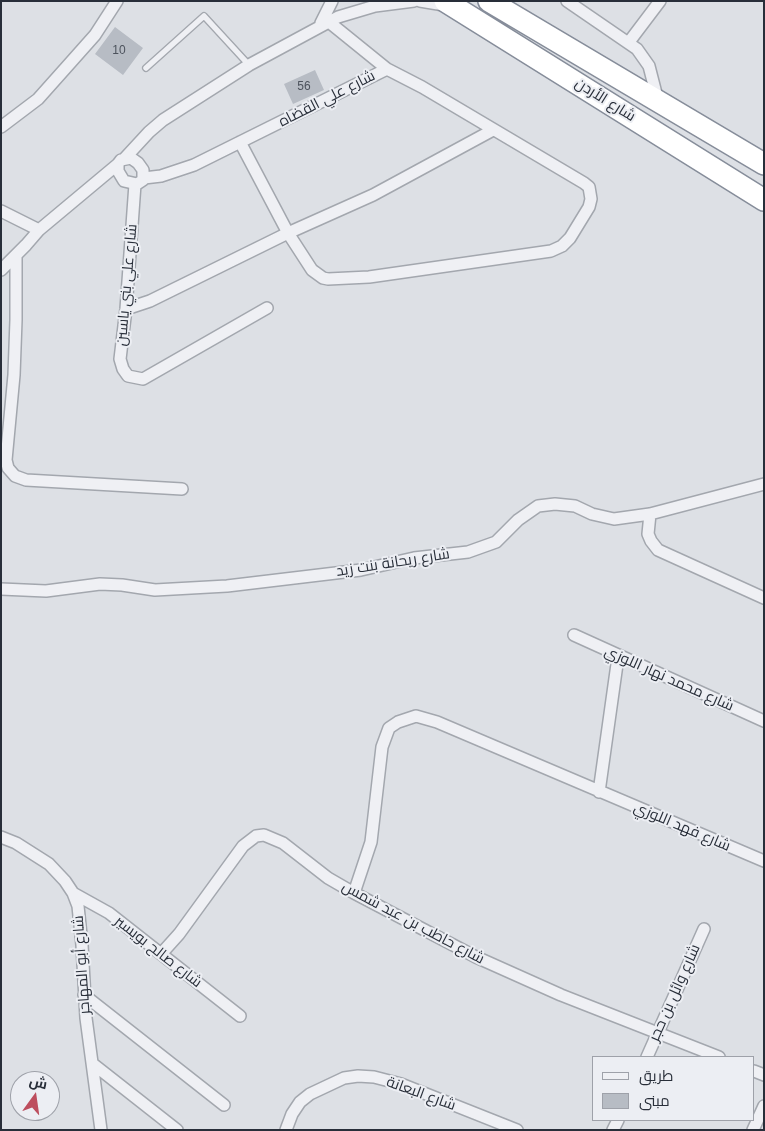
<!DOCTYPE html>
<html>
<head>
<meta charset="utf-8">
<style>
	body { margin:0 }
	#map { position:relative; width:765px; height:1131px; overflow:hidden; background:#dde0e5; font-family:Helvetica,Cairo,sans-serif }
	canvas { display:block }
	.frame { position:absolute; inset:0; border:2px solid #282e39; pointer-events:none }
	.legend { position:absolute; left:592px; top:1056px; width:162px; height:65px; box-sizing:border-box; background:#eceef3; border:1px solid #9ea1a9; margin:0; padding:6px 9px; list-style:none; font-size:15px; color:#282e39 }
	.legend li { display:flex; align-items:center; gap:10px; height:25px }
	.legend b { width:25px; border:1px solid #9ea1a9 }
	.north { position:absolute; left:10px; top:1071px; width:50px; height:50px; box-sizing:border-box; background:#eceef3; border:1px solid #9ea1a9; border-radius:50%; rotate:14deg; font-size:14px; font-weight:700; line-height:20px; text-align:center; color:#282e39 }
	.north::after { content:''; display:block; margin:auto; width:18px; height:22px; background:#bd4e5e; clip-path:polygon(50% 0,100% 100%,50% 72%,0 100%) }
</style>
</head>
<body>
<div id="map">
<canvas width="765" height="1131"></canvas>
<div class="frame"></div>
<ul class="legend">
<li><b style="height:6px;background:#eff0f4"></b>طريق</li>
<li><b style="height:14px;background:#b7bcc4"></b>مبنى</li>
</ul>
<div class="north">ش</div>
</div>
<script>
const ctx = document.querySelector('canvas').getContext('2d');
ctx.lineJoin = 'round';
function paint(path, color) { ctx.fillStyle = color; ctx.fill(path, 'evenodd'); }
const poly = rows => new Path2D(rows.map(r => 'M' + r).join(''));
function stroke(path, color, width, dash) { ctx.strokeStyle = color; ctx.lineWidth = width; ctx.lineCap = dash ? 'butt' : 'round'; ctx.setLineDash(dash || []); ctx.stroke(path); }
function label(font, color, halo, rows, align = 'center') {
  ctx.font = font + ' Helvetica,Cairo,sans-serif'; ctx.lineWidth = 4; ctx.setLineDash([]); ctx.textBaseline = 'middle'; ctx.strokeStyle = halo; ctx.fillStyle = color; for (const [text, x, y, turn = 0] of rows) {
    ctx.save(); ctx.translate(x, y); ctx.rotate((+turn || 0) * Math.PI / 180); ctx.textAlign = isNaN(turn) ? turn : align; if (halo) ctx.strokeText(text, 0, 0); ctx.fillText(text, 0, 0); ctx.restore();
  }
}
const building = poly([
	[115,27,143,48,123,75,95,54],
	[315,70,324,90,293,104,284,84]
]);
const lane = poly([
	[146,68,204,16,249,65]
]);
const street = poly([
	[420,1,450,6],
	[567,1,637,49,649,66,658,101],
	[324,18,387,69],
	[321,23,332,1],
	[629,42,660,1],
	[1,127,38,99,71,62,95,35,117,1],
	[125,158,149,132,163,120,249,65,338,17,375,6,414,1],
	[131,158,138,163,143,170,143,180,137,184,124,181,118,171,118,164,121,160,131,158],
	[144,178,161,176,194,165,387,69,422,87,584,183,589,187,591,199,589,207,570,238,562,246,551,251,369,277,328,279,323,278,312,270,288,233,240,142],
	[135,184,126,309,120,359,123,369,128,376,143,379,267,308],
	[1,211,39,230],
	[16,255,16,320,14,375,6,460,8,468,15,476,26,480,182,489],
	[1,270,26,245,39,230,118,164],
	[126,309,150,301,288,233,373,195,493,130],
	[650,514,648,534,651,541,658,550,764,598],
	[1,589,46,591,100,584,122,585,155,590,227,586,361,570,414,558,468,552,496,542,518,520,538,506,555,504,575,506,592,514,614,519,650,514,764,484],
	[574,635,764,721],
	[599,792,618,657],
	[1,837,16,843,49,864,65,881,73,893,78,906,82,945,86,1018,101,1130],
	[73,893,109,913,240,1016],
	[354,893,371,842,382,747,389,728,398,722,416,716,437,722,764,861],
	[161,954,179,934,243,846,256,836,264,835,283,843,328,878,354,893,476,957,561,995,719,1057],
	[84,995,224,1105],
	[647,1057,704,929],
	[93,1064,177,1130],
	[754,1071,764,1075],
	[286,1130,292,1114,300,1102,310,1094,344,1078,358,1076,374,1077,401,1084,517,1130],
	[613,1130,618,1120],
	[753,1130,764,1106]
]);
const highway = poly([
	[445,1,764,200],
	[489,1,764,164]
]);
const numberNames = [
	["10",119,51],
	["56",304,87]
];
const streetNames = [
	["شارع علي القضاه",327,99,-27],
	["شارع الأردن",605,100,32],
	["شارع علي بني ياسين",127,285,-85],
	["شارع ريحانة بنت زيد",393,563,-9],
	["شارع محمد نهار اللوزي",669,679,24],
	["شارع فهد اللوزي",682,827,23],
	["شارع حاطب بن عبد شمس",413,923,28],
	["شارع صالح بويسير",158,952,38],
	["شارع أبو المهاجر",82,965,-94],
	["شارع وائل بن حجر",675,993,-66],
	["شارع البعانة",421,1094,20]
];
paint(building, '#b7bcc4');
stroke(lane, '#a3a7ae', 8);
stroke(street, '#a3a7ae', 14);
stroke(highway, '#868d9a', 24);
stroke(lane, '#eff0f4', 5.5);
stroke(street, '#eff0f4', 11);
stroke(highway, '#fff', 21);
label('12px', '#4c525c', null, numberNames);
label('15px', '#282e39', '#eceef3', streetNames);
</script>
</body>
</html>
